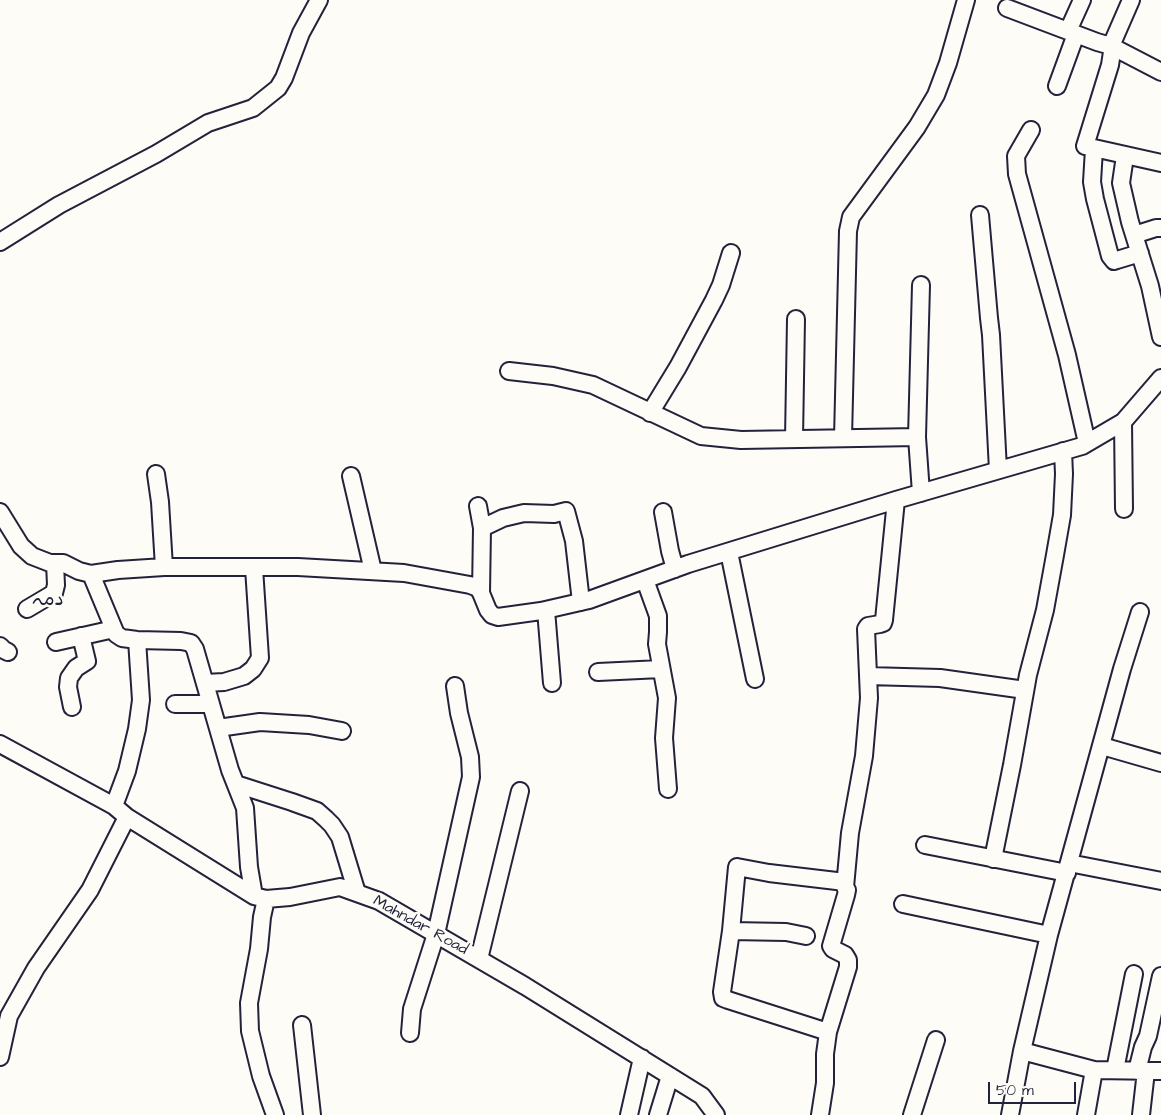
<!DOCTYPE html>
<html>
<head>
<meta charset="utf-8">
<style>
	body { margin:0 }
	#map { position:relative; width:1161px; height:1115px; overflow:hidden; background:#fdfcf7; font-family:"Architects Daughter",sans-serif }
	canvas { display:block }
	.scale { position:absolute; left:988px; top:1082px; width:88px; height:22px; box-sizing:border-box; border:2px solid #22223b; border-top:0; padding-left:6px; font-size:15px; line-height:18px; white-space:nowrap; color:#22223b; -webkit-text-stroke:4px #fdfcf7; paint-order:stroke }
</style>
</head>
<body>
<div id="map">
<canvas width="1161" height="1115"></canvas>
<div class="scale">50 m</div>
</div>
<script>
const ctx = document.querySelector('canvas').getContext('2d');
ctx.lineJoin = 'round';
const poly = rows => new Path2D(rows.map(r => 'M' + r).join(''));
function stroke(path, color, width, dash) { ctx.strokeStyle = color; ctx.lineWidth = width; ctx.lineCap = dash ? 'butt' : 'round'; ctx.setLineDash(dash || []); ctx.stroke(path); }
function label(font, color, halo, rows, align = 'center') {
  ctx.font = font + ' "Architects Daughter","Playpen Sans Arabic",sans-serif'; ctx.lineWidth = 5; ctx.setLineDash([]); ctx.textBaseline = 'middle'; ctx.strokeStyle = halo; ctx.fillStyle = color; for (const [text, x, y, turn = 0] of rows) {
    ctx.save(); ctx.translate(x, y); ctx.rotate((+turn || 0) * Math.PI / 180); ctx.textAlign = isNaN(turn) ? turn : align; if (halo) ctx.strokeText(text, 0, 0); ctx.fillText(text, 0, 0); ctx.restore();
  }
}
const minor = poly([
	[1131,0,1111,46,1161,72],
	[1007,8,1097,42,1111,46,1112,52,1110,65,1085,146,1161,163],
	[1068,31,1082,0],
	[1057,86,1076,34],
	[1031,130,1016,156,1017,174,1067,355,1087,443],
	[1094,149,1092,182,1095,199,1110,256,1114,261,1117,260,1140,253],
	[1125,156,1121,183,1130,222,1150,286,1161,337],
	[980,215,989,318,991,335,998,470],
	[1134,235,1156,228,1161,228],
	[0,242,59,205,156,154,208,123,253,108,278,88,284,78,301,33,319,0],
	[509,371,553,376,593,385,701,436,741,440,917,437],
	[650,413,678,367,714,300,721,285,731,253],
	[1123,422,1124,509],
	[843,438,848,231,851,217,917,127,936,95,948,63,966,0],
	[794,439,796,319],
	[156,474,160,502,164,567],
	[351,476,373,571],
	[921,493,917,437,921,285],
	[478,506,482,528,481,593],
	[0,512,21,546,32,556,50,563,63,563,79,571,91,574,118,570,164,567,298,567,404,573,470,585,478,588,481,593,488,610,492,615,498,617,541,611,589,600,688,564,896,500,1082,446,1123,422,1161,378],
	[663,512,670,551,675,569],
	[482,528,503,518,524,513,554,514,566,511,574,541,581,602],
	[729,552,755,679],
	[91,574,116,634,122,638,137,640,181,641,191,643,195,649,230,770,245,808,249,867,254,896],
	[645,580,658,616,658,632,657,644,667,698,664,738,668,789],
	[27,609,54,593,56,585,55,563],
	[546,610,552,683],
	[56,642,114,629],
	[0,646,4,650,8,652],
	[598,672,661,669],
	[868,676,940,678,1025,690],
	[205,683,224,682,244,676,253,669,260,658,254,568],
	[175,704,211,704],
	[72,707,68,687,69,678,76,668,87,661,81,636],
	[218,728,260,722,309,725,342,731],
	[0,744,114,806,127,817,254,896,266,899,290,897,340,887,379,901,525,986,702,1096,716,1115],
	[1102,746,1161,763],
	[236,784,292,802,317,811,326,819,332,825,340,837,357,893],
	[114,806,127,771,137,729,141,700,137,640],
	[925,845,1067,873],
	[993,859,1012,765,1028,675,1045,610,1055,555,1062,515,1064,474,1063,451],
	[1069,863,1161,881],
	[266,899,262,917,259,949,249,1003,250,1031,261,1076,275,1115],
	[903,904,1049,935],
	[731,931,786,932,806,936],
	[479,959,520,791],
	[302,1025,312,1115],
	[828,1032,728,1000,723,998,722,992,731,931,737,867,769,873,845,882],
	[410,1033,412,1009,436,934,471,777,470,757,459,713,455,686],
	[1022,1051,1094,1070,1161,1071],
	[0,1057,9,1016,36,968,90,890,127,817],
	[1115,1070,1134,974],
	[1137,1071,1143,1047,1148,1036,1161,976],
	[629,1115,642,1058],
	[658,1115,670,1076],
	[820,1115,825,1083,825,1054,828,1032,848,967,848,960,845,955,833,949,831,946,846,895,847,890,845,887,850,833,864,756,869,698,866,629,868,626,880,624,883,623,884,620,896,500],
	[912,1115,936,1040],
	[1010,1115,1022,1051,1049,935,1122,669,1140,612],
	[1086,1115,1094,1070],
	[1141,1115,1146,1071]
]);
const streetNames = [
	["Mahndar Road",420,926,29]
];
const quarterNames = [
	["دمہ",48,601]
];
stroke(minor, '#22223b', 20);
stroke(minor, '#fdfcf7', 16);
label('16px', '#22223b', '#fdfcf7', streetNames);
label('19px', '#22223b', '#fdfcf7', quarterNames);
</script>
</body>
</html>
